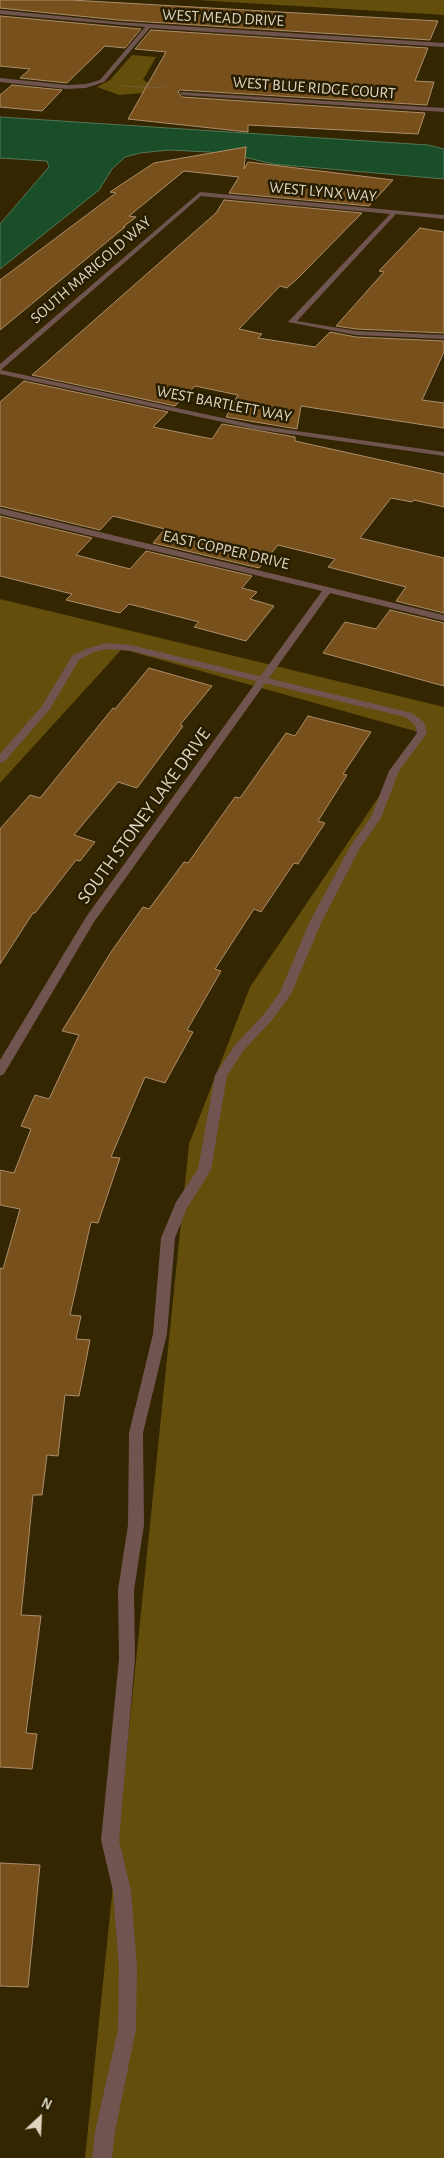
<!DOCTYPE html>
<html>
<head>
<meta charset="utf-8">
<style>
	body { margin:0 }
	#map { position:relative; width:444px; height:2158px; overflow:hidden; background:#332600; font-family:"Alegreya Sans",sans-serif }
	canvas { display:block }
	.north { position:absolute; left:15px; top:2093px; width:50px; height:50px; -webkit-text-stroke:4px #271d01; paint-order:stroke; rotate:25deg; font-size:14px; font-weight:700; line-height:20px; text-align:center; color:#ddd5c0 }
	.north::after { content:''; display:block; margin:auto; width:18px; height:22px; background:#ddd5c0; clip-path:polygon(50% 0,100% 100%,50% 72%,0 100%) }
</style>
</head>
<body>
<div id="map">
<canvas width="444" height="2158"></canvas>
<div class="north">N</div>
</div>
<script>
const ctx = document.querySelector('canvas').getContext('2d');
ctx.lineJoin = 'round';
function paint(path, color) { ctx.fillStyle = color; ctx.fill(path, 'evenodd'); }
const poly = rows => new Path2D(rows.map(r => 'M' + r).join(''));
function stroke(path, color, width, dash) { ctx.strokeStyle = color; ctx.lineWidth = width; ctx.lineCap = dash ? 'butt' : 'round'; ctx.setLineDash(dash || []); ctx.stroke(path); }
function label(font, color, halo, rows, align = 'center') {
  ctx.font = font + ' "Alegreya Sans",sans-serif'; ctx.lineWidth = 5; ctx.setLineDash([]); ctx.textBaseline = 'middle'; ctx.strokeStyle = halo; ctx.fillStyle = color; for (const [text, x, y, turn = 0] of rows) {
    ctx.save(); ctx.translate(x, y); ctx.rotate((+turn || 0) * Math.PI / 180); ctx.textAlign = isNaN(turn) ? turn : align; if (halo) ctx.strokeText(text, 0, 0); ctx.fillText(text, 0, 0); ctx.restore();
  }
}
const green = poly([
	[197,0,444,0,444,15,428,14],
	[132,55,156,57,143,80,160,88,155,92,119,95,97,87,110,80],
	[0,599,444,707,444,2158,85,2158,189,1144,250,987,422,733,122,649,0,783]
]);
const water = poly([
	[0,117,428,145,444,149,444,179,273,164,240,156,209,152,169,150,140,153,125,157,112,169,99,190,0,269,0,224,49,167,47,161,0,158,0,117]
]);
const building = poly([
	[0,0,71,0,438,21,430,40,118,20,0,8,0,0],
	[0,16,141,29,125,48,105,46,67,83,20,78,30,69,0,66,0,16],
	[151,30,428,48,415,81,434,82,427,105,180,90,178,92,182,97,425,113,418,134,248,125,248,132,128,119,166,52,135,49,151,30],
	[12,85,62,90,42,111,0,107,0,95,12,85],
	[246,147,244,169,248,162,393,180,369,206,229,193,239,177,184,171,129,216,136,217,123,227,125,227,0,330,0,280,116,193,110,192,154,163,246,147],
	[224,200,362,213,299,277,287,288,280,286,239,329,262,334,258,338,315,347,330,332,356,337,444,341,444,352,422,400,444,403,444,428,301,406,297,429,226,417,238,395,195,386,175,406,32,375,216,213,224,200],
	[420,228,444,232,444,333,356,329,336,326,384,272,379,271,420,228],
	[24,381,168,412,153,427,212,439,222,424,295,437,295,441,444,474,444,507,414,500,412,502,391,498,360,538,444,558,444,613,396,601,406,587,328,567,335,559,278,545,259,568,153,543,165,529,113,516,100,530,0,506,0,402,24,381],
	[0,516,92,538,76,555,130,569,146,551,252,576,242,588,257,592,250,599,274,606,246,641,194,627,199,622,129,604,120,613,66,600,72,594,0,576,0,516],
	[390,610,444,623,444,686,323,653,345,622,376,629,390,610],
	[149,668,212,686,180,725,183,726,137,788,118,782,74,835,95,842,80,861,76,860,35,913,33,913,0,964,0,829,30,795,40,798,113,708,115,709,149,668],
	[308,716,371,732,343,774,347,775,318,821,325,823,298,864,294,863,261,912,254,909,215,969,221,971,187,1030,193,1032,165,1083,145,1077,111,1157,120,1158,98,1223,91,1222,70,1315,81,1316,76,1339,90,1340,79,1396,65,1395,58,1456,47,1455,42,1495,33,1495,21,1615,41,1616,26,1733,37,1734,32,1769,0,1767,0,1268,3,1269,20,1209,0,1205,0,1170,14,1173,31,1129,21,1126,35,1095,49,1099,79,1035,62,1031,111,952,143,907,149,909,184,862,188,863,235,797,240,798,286,733,295,736,308,716],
	[0,1863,40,1865,28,1987,0,1986,0,1863]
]);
const path = poly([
	[122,86,165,88]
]);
const service = poly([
	[108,643,131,645,412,713,424,722,427,733,399,771,381,818,360,848,322,921,291,994,272,1020,243,1051,227,1076,211,1170,187,1208,175,1238,167,1334,143,1433,144,1525,134,1590,135,1659,119,1840,131,1891,137,1966,136,2029,115,2132,112,2158,92,2158,95,2132,118,2029,119,1966,113,1891,101,1840,119,1659,118,1590,128,1525,129,1433,153,1334,161,1238,176,1202,198,1169,215,1075,235,1045,264,1014,280,992,310,921,350,847,371,817,389,771,417,733,415,725,405,717,131,651,108,649,94,652,79,660,50,709,4,762,0,763,0,754,42,706,72,656,88,648,108,643]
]);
const minor = poly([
	[0,10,118,22,444,43,444,47,150,28,104,82,86,88,67,89,0,82,0,78,67,85,86,84,100,80,145,27,0,14,0,10],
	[180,92,444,108,444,112,182,95,180,92],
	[200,192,444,215,444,219,396,214,297,321,356,331,444,335,444,339,356,335,288,322,390,214,201,196,1,370,255,425,444,452,444,456,255,429,0,374,0,364,200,192],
	[0,508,444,615,444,621,330,593,94,922,4,1074,0,1076,0,1060,86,917,322,591,0,514,0,508]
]);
const farStreetnames = [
	["WEST MEAD DRIVE",223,18,3],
	["WEST BLUE RIDGE COURT",314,88,4],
	["WEST LYNX WAY",323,192,5],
	["SOUTH MARIGOLD WAY",91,270,-41],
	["WEST BARTLETT WAY",224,404,11],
	["EAST COPPER DRIVE",226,550,13]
];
const streetNames = [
	["SOUTH STONEY LAKE DRIVE",144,816,-54]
];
paint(green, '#634e0c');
paint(water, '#194e29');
stroke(water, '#547656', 1);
paint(building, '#77501c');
stroke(building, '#ac8e6c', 1);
stroke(path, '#7a6f50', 1, [1, 1]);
paint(service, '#70544f');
paint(minor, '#70544f');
label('16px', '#ddd5c0', '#271d01', farStreetnames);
label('19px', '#ddd5c0', '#271d01', streetNames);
</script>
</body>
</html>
